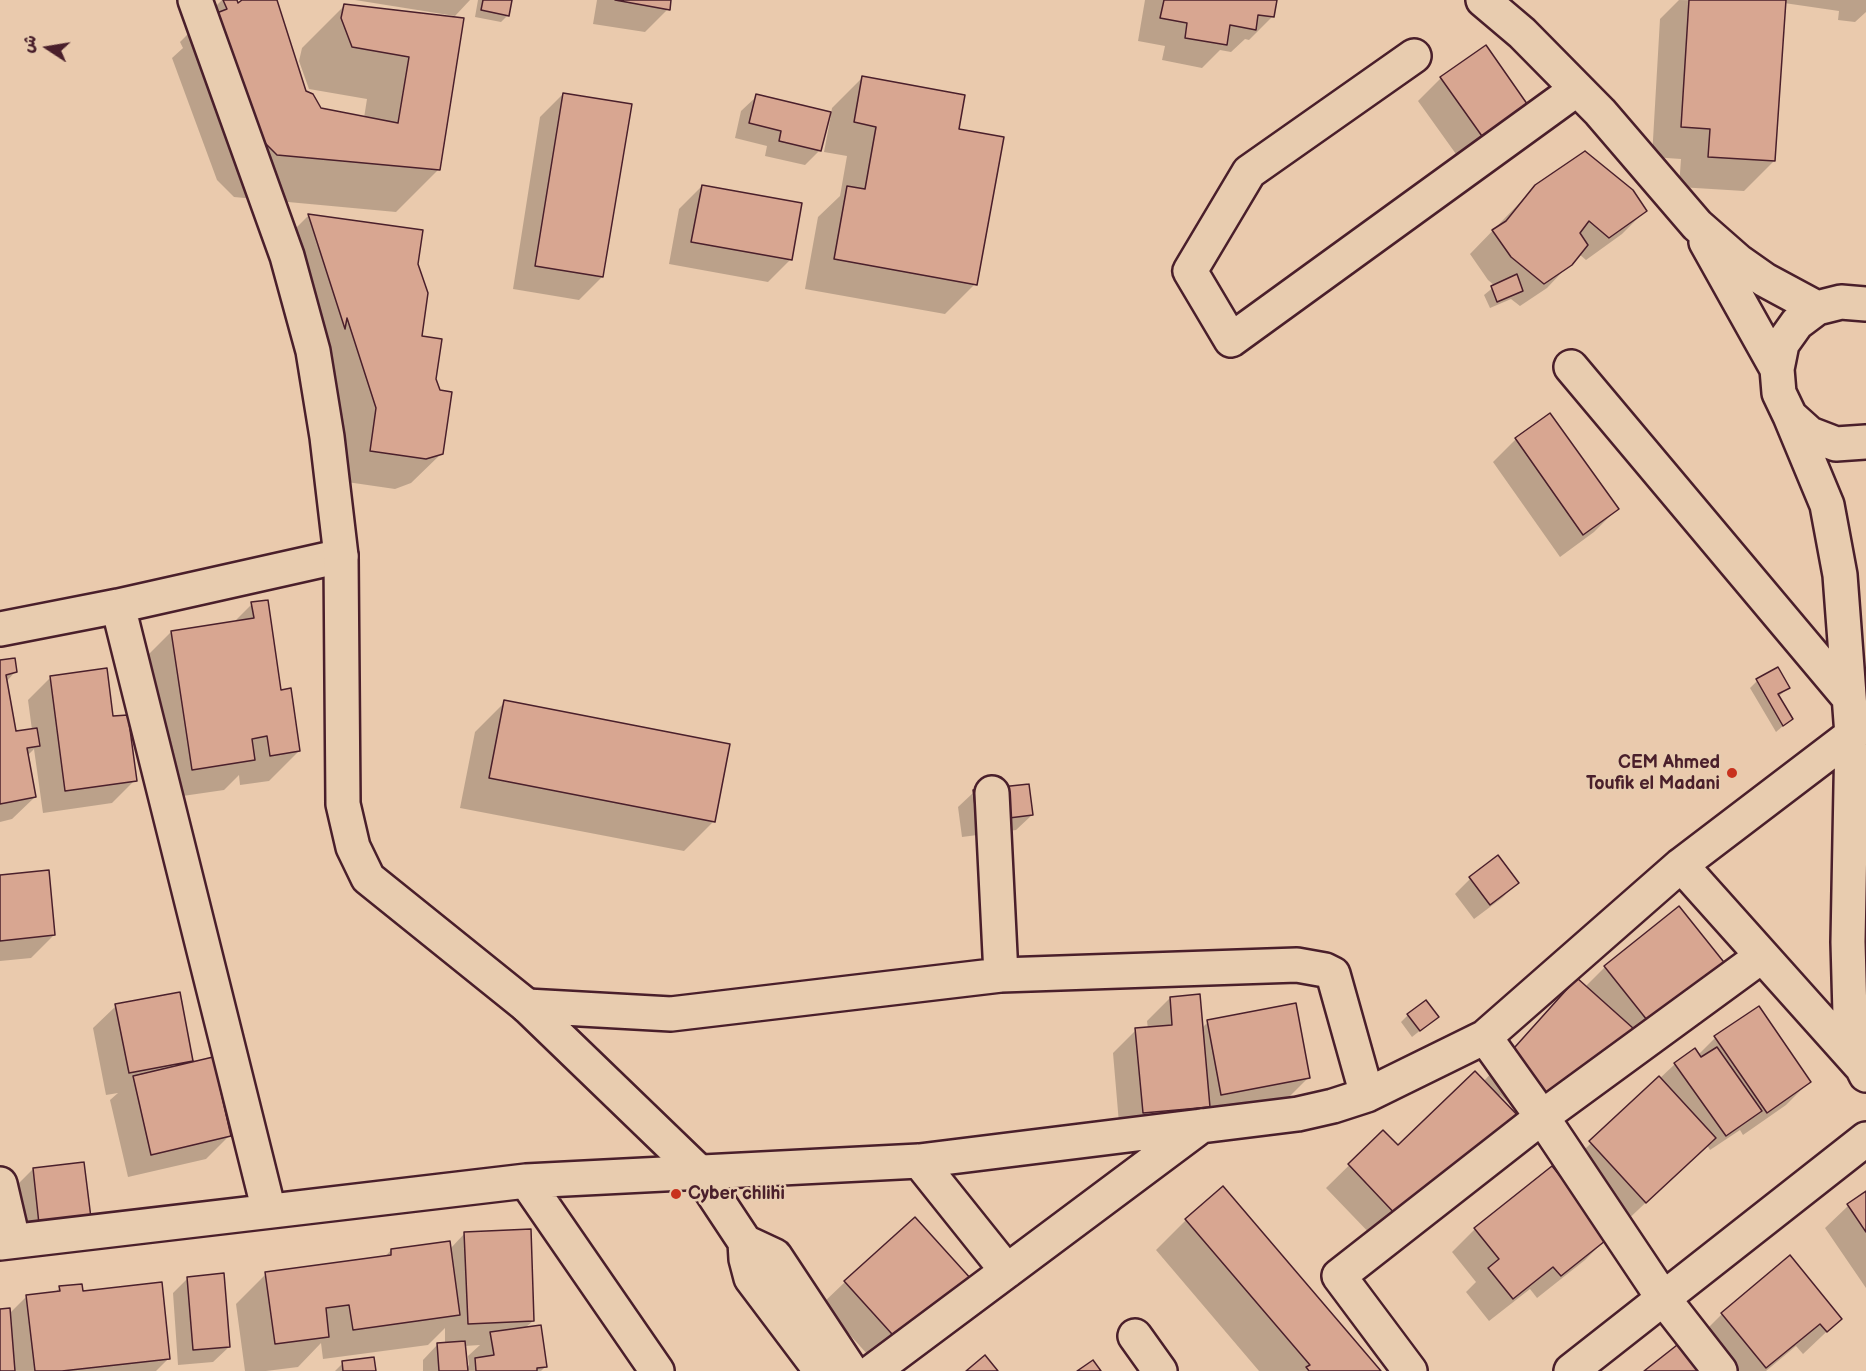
<!DOCTYPE html>
<html>
<head>
<meta charset="utf-8">
<style>
	body { margin:0 }
	#map { position:relative; width:1866px; height:1371px; overflow:hidden; background:#eacaad; font-family:"Balsamiq Sans","Playpen Sans Arabic",sans-serif }
	canvas { display:block }
	.north { position:absolute; left:18px; top:18px; width:60px; height:60px; -webkit-text-stroke:4px #e8ccaf; paint-order:stroke; rotate:282deg; font-size:16px; font-weight:700; line-height:24px; text-align:center; color:#4a1f2b }
	.north::after { content:''; display:block; margin:auto; width:21px; height:27px; background:#4a1f2b; clip-path:polygon(50% 0,100% 100%,50% 72%,0 100%) }
</style>
</head>
<body>
<div id="map">
<canvas width="1866" height="1371"></canvas>
<div class="north">ش</div>
</div>
<script>
const ctx = document.querySelector('canvas').getContext('2d');
ctx.lineJoin = 'round';
function paint(path, color) { ctx.fillStyle = color; ctx.fill(path, 'evenodd'); }
const poly = rows => new Path2D(rows.map(r => 'M' + r).join(''));
function stroke(path, color, width, dash) { ctx.strokeStyle = color; ctx.lineWidth = width; ctx.lineCap = dash ? 'butt' : 'round'; ctx.setLineDash(dash || []); ctx.stroke(path); }
function label(font, color, halo, rows, align = 'center') {
  ctx.font = font + ' "Balsamiq Sans",sans-serif'; ctx.lineWidth = 5; ctx.setLineDash([]); ctx.textBaseline = 'middle'; ctx.strokeStyle = halo; ctx.fillStyle = color; for (const [text, x, y, turn = 0] of rows) {
    ctx.save(); ctx.translate(x, y); ctx.rotate((+turn || 0) * Math.PI / 180); ctx.textAlign = isNaN(turn) ? turn : align; if (halo) ctx.strokeText(text, 0, 0); ctx.fillText(text, 0, 0); ctx.restore();
  }
}
const shadow = poly([
	[219,0,235,0,237,5,245,0,305,92,320,109,364,118,367,99,309,89,299,61,302,48,345,5,463,20,439,169,396,212,234,197,217,180,172,58,183,48,180,42,222,0],
	[355,0,470,0,455,16],
	[478,0,511,0,508,15,501,22,475,17],
	[597,0,670,0,668,9,645,32,593,24],
	[1145,0,1275,0,1272,17,1249,40,1245,39,1231,52,1220,50,1202,68,1162,60,1165,46,1138,41],
	[1679,0,1786,2,1786,0,1866,0,1866,12,1855,22,1838,20,1839,11,1784,3,1774,161,1744,191,1679,187,1681,159,1652,157,1660,19],
	[862,78,957,130,975,284,945,314,805,289,818,217,840,196,847,156,824,152,831,115,829,114,820,150,805,165,765,156,767,146,735,138,741,111,757,96,831,114,832,108],
	[1441,78,1537,120,1471,175,1418,101],
	[563,94,602,277,579,300,513,289,540,117],
	[702,186,791,259,768,282,669,264,679,209],
	[1536,186,1645,211,1622,234,1586,260,1579,254,1547,288,1520,306,1511,299,1490,308,1484,295,1495,286,1488,280,1470,254],
	[309,215,417,264,420,337,435,379,442,453,411,483,395,489,340,481,346,439,319,354,279,245],
	[1550,415,1617,509,1594,532,1560,557,1493,462,1516,439],
	[252,604,299,751,269,781,240,785,239,775,224,790,162,799,141,662,171,632,233,623],
	[0,662,15,672,6,682,15,733,32,730,28,700,51,677,112,718,135,780,112,803,43,813,34,749,27,756,35,797,12,819,0,822],
	[1757,681,1788,688,1778,697,1791,719,1776,732,1750,688],
	[505,702,714,821,684,851,460,808,475,732],
	[974,792,1032,815,1016,830,962,837,958,807],
	[0,876,54,935,31,958,0,961],
	[1470,879,1517,883,1502,898,1474,919,1455,894],
	[1725,965,1539,1130,1500,1095,1498,1097,1522,1122,1376,1240,1326,1188,1383,1132,1397,1147,1483,1082,1577,980,1585,987,1605,967],
	[1170,998,1202,1028,1208,1022,1309,1077,1286,1100,1120,1135,1113,1053,1136,1030,1148,1029,1147,1021],
	[116,1006,191,1060,187,1065,229,1136,206,1159,128,1177,110,1100,118,1093,106,1095,93,1028],
	[1758,1008,1809,1082,1786,1105,1743,1135,1740,1130,1710,1150,1707,1145,1622,1225,1568,1165,1675,1064,1698,1055,1715,1038],
	[1408,1015,1437,1017,1412,1037,1401,1022],
	[1552,1168,1608,1237,1585,1260,1537,1298,1530,1289,1489,1321,1466,1292,1476,1282,1452,1252,1475,1229],
	[33,1169,89,1217,24,1239,18,1184],
	[1223,1188,1379,1371,1259,1371,1156,1250,1186,1220],
	[1866,1193,1866,1288,1825,1228,1848,1206],
	[465,1233,533,1321,525,1328,545,1367,541,1371,423,1371,423,1360,438,1344,445,1344,445,1328,428,1345,323,1359,321,1343,298,1367,266,1371,245,1371,236,1304,266,1274,384,1258,391,1250,450,1249],
	[480,1345,468,1356,469,1365,466,1369,464,1346],
	[1790,1257,1840,1319,1803,1354,1796,1346,1766,1371,1727,1371,1699,1337,1722,1314],
	[188,1278,229,1347,213,1362,178,1365,173,1293],
	[970,1280,878,1366,822,1304,845,1282],
	[60,1288,81,1293,169,1358,156,1371,0,1371,0,1311,9,1314,27,1296,54,1293],
	[343,1363,374,1371,335,1371]
]);
const building = poly([
	[223,0,237,0,238,3,242,0,277,0,306,91,313,94,321,108,398,123,409,57,352,47,341,18,344,4,464,18,440,170,277,155,259,137,214,14,227,9,223,0],
	[483,0,512,0,509,16,481,10,483,0],
	[615,0,671,0,670,10,615,0],
	[1164,0,1277,0,1274,17,1258,15,1256,30,1230,25,1227,45,1185,38,1187,23,1160,18,1164,0],
	[1689,0,1786,0,1775,161,1708,157,1710,129,1681,127,1689,0],
	[1486,45,1539,121,1494,153,1440,77,1486,45],
	[862,76,965,95,959,129,1004,137,977,285,834,259,847,186,865,189,876,127,854,122,862,76],
	[563,93,632,104,603,277,535,266,563,93],
	[756,94,831,112,821,151,779,141,781,131,749,123,756,94],
	[1585,151,1633,190,1647,211,1609,238,1589,221,1580,233,1588,245,1572,265,1544,284,1511,257,1492,230,1506,221,1535,185,1585,151],
	[702,185,802,203,792,260,691,242,702,185],
	[308,214,423,230,418,264,428,293,422,336,442,339,436,379,440,390,452,392,443,454,426,459,370,451,376,408,347,318,345,329,308,214],
	[1517,274,1523,291,1497,302,1491,286,1517,274],
	[1550,413,1619,509,1583,535,1515,438,1550,413],
	[268,600,281,690,291,688,300,751,270,756,267,736,252,739,255,760,192,770,171,631,254,618,251,602,268,600],
	[15,658,17,672,6,675,16,731,37,728,40,746,27,748,36,797,0,804,0,660,15,658],
	[1778,667,1790,688,1778,694,1793,719,1783,726,1756,679,1778,667],
	[107,668,113,716,128,715,137,781,65,791,50,676,107,668],
	[504,700,730,744,715,822,489,778,504,700],
	[1029,784,1033,815,977,822,973,790,1029,784],
	[1498,855,1519,883,1490,905,1469,877,1498,855],
	[49,870,55,935,0,941,0,875,49,870],
	[1679,906,1727,966,1680,1003,1676,997,1647,1020,1604,966,1679,906],
	[1577,978,1634,1029,1563,1109,1506,1057,1577,978],
	[180,992,193,1061,129,1073,115,1004,180,992],
	[1200,994,1210,1107,1143,1113,1135,1028,1172,1025,1170,997,1200,994],
	[1426,1000,1439,1017,1420,1031,1407,1014,1426,1000],
	[1296,1003,1310,1078,1221,1095,1207,1020,1296,1003],
	[1759,1006,1811,1082,1767,1113,1714,1036,1759,1006],
	[1717,1047,1762,1111,1726,1136,1674,1063,1695,1048,1701,1057,1717,1047],
	[213,1057,231,1136,151,1155,133,1076,213,1057],
	[1475,1071,1524,1122,1478,1167,1466,1154,1399,1218,1348,1164,1383,1130,1398,1145,1475,1071],
	[1659,1076,1716,1138,1646,1203,1589,1141,1659,1076],
	[84,1162,91,1218,39,1224,33,1168,84,1162],
	[1552,1166,1610,1237,1561,1276,1553,1267,1513,1299,1488,1268,1499,1259,1474,1228,1552,1166],
	[1223,1186,1381,1371,1309,1371,1306,1367,1310,1365,1185,1219,1223,1186],
	[1866,1191,1866,1232,1847,1204,1866,1191],
	[915,1217,972,1280,901,1344,844,1281,915,1217],
	[531,1229,534,1321,468,1324,464,1232,531,1229],
	[450,1241,460,1315,353,1330,349,1305,326,1308,329,1337,275,1344,265,1272,391,1255,391,1249,450,1241],
	[1790,1255,1842,1319,1827,1332,1820,1324,1766,1368,1721,1313,1790,1255],
	[224,1273,230,1347,193,1350,187,1277,224,1273],
	[162,1282,170,1359,62,1371,35,1371,26,1295,60,1291,59,1286,82,1284,83,1291,162,1282],
	[10,1308,15,1371,0,1371,0,1309,10,1308],
	[541,1325,547,1367,537,1368,537,1371,476,1371,475,1358,494,1355,490,1332,541,1325],
	[1686,1338,1712,1371,1644,1371,1686,1338],
	[465,1341,468,1371,439,1371,437,1343,465,1341],
	[985,1355,998,1371,966,1371,985,1355],
	[374,1357,376,1371,343,1371,342,1361,374,1357],
	[1093,1360,1101,1371,1077,1371,1093,1360]
]);
const minor = poly([
	[1483,0,1522,33,1600,112,1697,225,1738,261,1765,280,1817,308],
	[1414,56,1249,172,1190,271,1231,340,1577,89],
	[1706,242,1777,369],
	[1866,304,1841,302,1817,308,1797,323,1782,344,1777,369,1779,393,1790,416,1810,434,1836,444,1866,442],
	[1571,367,1849,698],
	[1790,416,1827,505,1840,575,1852,735,1848,942,1850,1014,1862,1067,1866,1075],
	[118,606,269,1211],
	[0,629,118,606,341,556],
	[1681,865,1860,1065],
	[1001,975,1297,965,1325,970,1333,974,1367,1095],
	[527,1006,671,1014,1001,975,992,793],
	[1485,1037,1542,1117,1663,1298,1720,1371],
	[919,1161,1007,1271],
	[526,1181,657,1371],
	[0,1184,13,1240],
	[0,1243,526,1181,919,1161,1298,1114,1333,1106,1367,1095,1485,1037,1681,865,1866,724],
	[1135,1336,1160,1371],
	[873,1371,1201,1126],
	[1410,1371,1339,1276,1542,1117,1762,956],
	[1571,1371,1866,1139]
]);
const major = poly([
	[195,0,287,256,313,351,327,437,341,556,343,804,353,847,368,878,527,1006,698,1171,745,1242,746,1259,751,1278,821,1371],
	[745,1242,775,1256,851,1371]
]);
const markers = [
	[1732,773,6,"#c8321e"],
	[676,1194,6,"#c8321e"]
];
const poiNames = [
	["CEM Ahmed",1720,763],
	["Toufik el Madani",1720,784],
	["Cyber chlihi",688,1194,"left"]
];
paint(shadow, '#0003');
paint(building, '#d8a691');
stroke(building, '#4a1f2b', 1.5);
stroke(minor, '#4a1f2b', 38);
stroke(major, '#4a1f2b', 38);
stroke(minor, '#e8ccaf', 33);
stroke(major, '#e8ccaf', 33);
for (const [x, y, r, color] of markers) { const dot = new Path2D(); dot.arc(x, y, r, 0, 2 * Math.PI); ctx.fillStyle = color; ctx.fill(dot); stroke(dot, '#e8ccaf', 2); }
label('bold 18px', '#4a1f2b', '#e8ccaf', poiNames, 'right');
</script>
</body>
</html>
